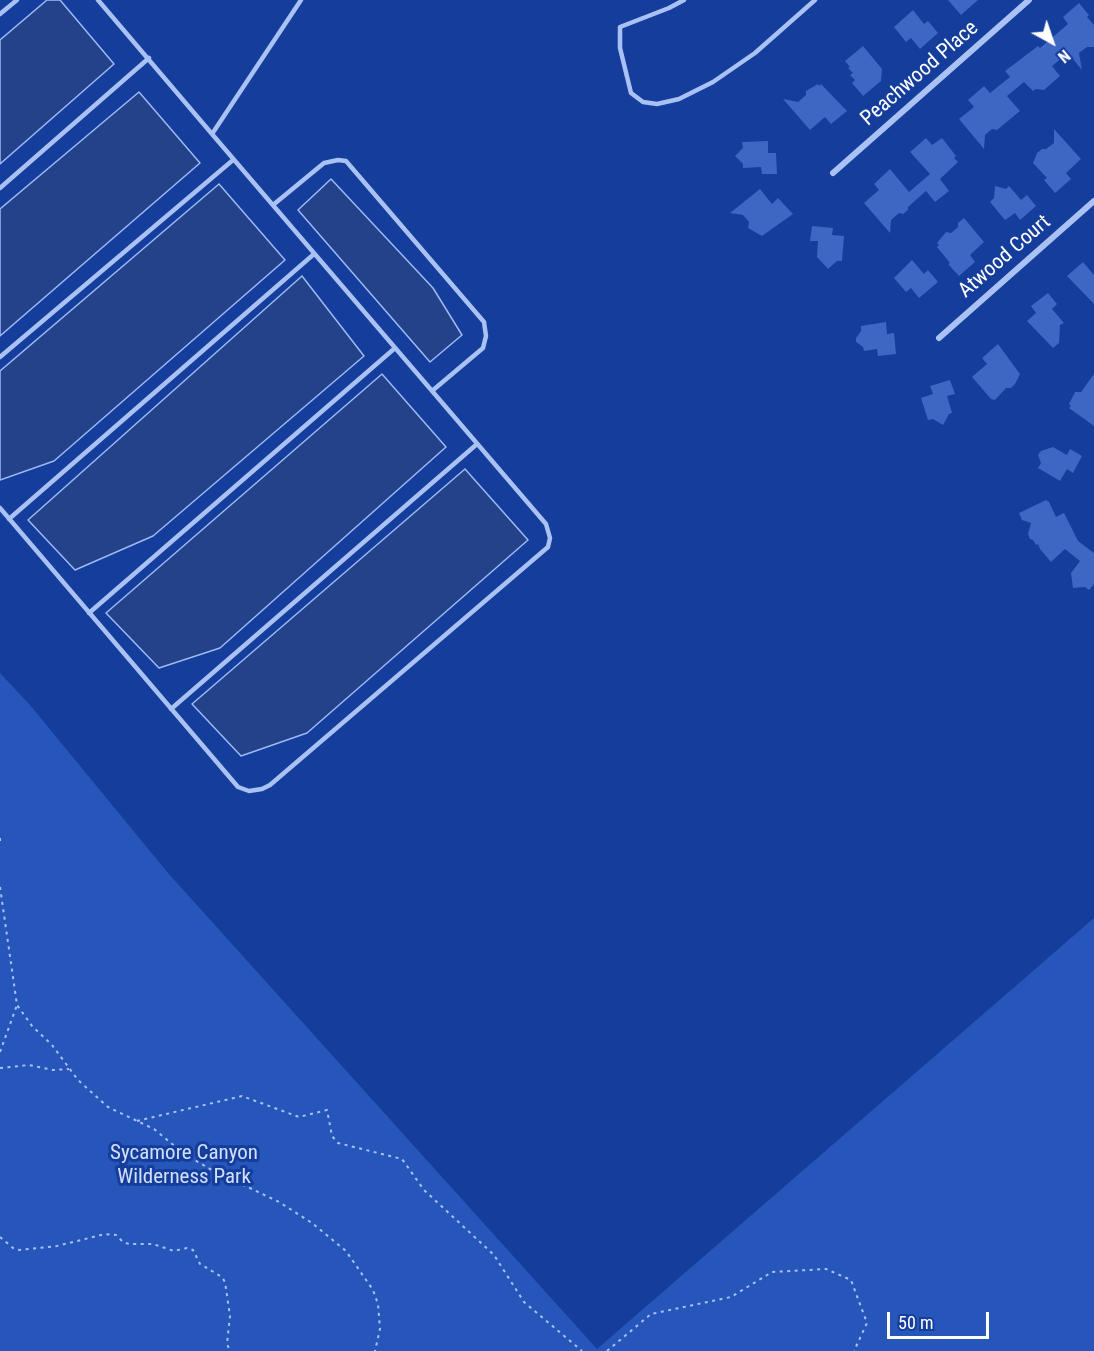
<!DOCTYPE html>
<html>
<head>
<meta charset="utf-8">
<style>
	body { margin:0 }
	#map { position:relative; width:1094px; height:1351px; overflow:hidden; background:#143d9c; font-family:"Roboto Condensed",sans-serif }
	canvas { display:block }
	.north { position:absolute; left:1022px; top:12px; width:60px; height:60px; -webkit-text-stroke:4px #143d9c; paint-order:stroke; rotate:140deg; font-size:16px; font-weight:700; line-height:24px; text-align:center; color:#fff }
	.north::after { content:''; display:block; margin:auto; width:21px; height:27px; background:#fff; clip-path:polygon(50% 0,100% 100%,50% 72%,0 100%) }
	.scale { position:absolute; left:887px; top:1312px; width:102px; height:27px; box-sizing:border-box; border:3px solid #fff; border-top:0; padding-left:8px; font-size:18px; line-height:21px; white-space:nowrap; color:#fff; -webkit-text-stroke:4px #143d9c; paint-order:stroke }
</style>
</head>
<body>
<div id="map">
<canvas width="1094" height="1351"></canvas>
<div class="north">N</div>
<div class="scale">50 m</div>
</div>
<script>
const ctx = document.querySelector('canvas').getContext('2d');
ctx.lineJoin = 'round';
function paint(path, color) { ctx.fillStyle = color; ctx.fill(path, 'evenodd'); }
const poly = rows => new Path2D(rows.map(r => 'M' + r).join(''));
function stroke(path, color, width, dash) { ctx.strokeStyle = color; ctx.lineWidth = width; ctx.lineCap = dash ? 'butt' : 'round'; ctx.setLineDash(dash || []); ctx.stroke(path); }
function label(font, color, halo, rows, align = 'center') {
  ctx.font = font + ' "Roboto Condensed",sans-serif'; ctx.lineWidth = 6; ctx.setLineDash([]); ctx.textBaseline = 'middle'; ctx.strokeStyle = halo; ctx.fillStyle = color; for (const [text, x, y, turn = 0] of rows) {
    ctx.save(); ctx.translate(x, y); ctx.rotate((+turn || 0) * Math.PI / 180); ctx.textAlign = isNaN(turn) ? turn : align; if (halo) ctx.strokeText(text, 0, 0); ctx.fillText(text, 0, 0); ctx.restore();
  }
}
const green = poly([
	[0,673,30,705,168,873,597,1349,1094,918,1094,1351,0,1351]
]);
const water = poly([
	[47,0,60,0,114,64,0,164,0,40,47,0],
	[139,92,200,163,0,336,0,209,139,92],
	[331,179,433,288,462,335,430,362,298,210,331,179],
	[219,184,285,260,54,461,0,480,0,371,219,184],
	[302,276,364,356,153,536,75,570,28,520,302,276],
	[382,374,446,447,220,648,159,668,106,613,382,374],
	[465,469,528,540,307,733,241,756,192,704,465,469]
]);
const building = poly([
	[948,0,978,0,961,15],
	[1079,3,1089,15,1087,17,1094,25,1094,47,1087,47,1079,53,1082,70,1068,53,1052,66,1060,76,1044,90,1036,89,1033,91,1024,82,1007,96,1020,111,997,130,992,129,985,135,984,149,959,119,974,107,968,100,984,86,990,93,1010,77,1005,71,1038,46,1040,48,1068,24,1063,17],
	[913,10,924,24,928,21,938,33,920,49,911,38,906,42,894,27],
	[863,46,882,69,881,81,863,96,852,83,855,80,850,75,853,73,848,68,850,67,845,61],
	[818,84,819,86,821,84,847,111,831,124,825,117,810,130,783,99,798,102,806,95,806,91],
	[1054,129,1081,159,1066,173,1071,179,1055,193,1044,180,1047,178,1033,163,1037,153,1042,149,1046,149,1054,143],
	[926,138,932,145,942,138,956,156,954,158,958,162,940,179,949,191,935,202,926,191,908,207,908,210,903,214,899,213,891,220,890,233,864,203,879,190,874,184,890,169,909,192,930,174,910,152],
	[768,141,768,153,776,153,777,174,762,174,761,167,743,168,743,164,735,156,743,148,742,142],
	[995,186,1006,189,1009,186,1021,200,1027,195,1036,206,1020,220,1015,213,1005,220,990,202,994,198],
	[760,189,772,204,778,198,793,214,762,236,748,228,749,222,743,215,730,213],
	[964,218,984,242,970,255,975,262,959,276,948,264,950,263,937,247,939,245,937,243,946,232,951,233,958,227,958,223],
	[812,226,833,228,832,235,844,236,842,261,837,261,828,269,817,257,818,241,810,241],
	[912,260,924,274,928,270,938,282,919,298,911,288,906,292,894,278],
	[1083,262,1094,275,1094,304,1067,276],
	[1048,293,1057,304,1052,309,1064,323,1060,325,1059,343,1053,348,1027,321,1036,313,1031,306],
	[886,322,887,334,894,333,896,354,878,356,877,349,864,351,863,347,856,342,856,338,861,331,861,326],
	[998,344,1020,374,1015,384,1011,388,1006,388,995,400,991,399,972,377,987,364,982,358],
	[1094,374,1094,426,1069,408,1071,406,1069,404,1075,392,1081,392],
	[950,380,955,394,947,396,952,413,949,414,943,425,933,419,928,420,921,398,933,394,930,386],
	[1053,447,1067,455,1070,449,1082,456,1073,473,1067,469,1060,481,1038,468,1041,463,1038,455,1041,451],
	[1046,500,1049,502,1056,517,1064,513,1078,541,1094,553,1094,584,1089,590,1085,587,1073,588,1071,573,1080,561,1065,549,1051,562,1040,549,1038,544,1036,545,1033,540,1030,539,1028,534,1031,523,1022,520,1019,513]
]);
const path = poly([
	[0,838,0,845],
	[0,887,17,1005,32,1026,52,1045,78,1080,108,1107,154,1129,183,1153,210,1169,279,1202,312,1223,346,1251,373,1290,378,1304,380,1329,375,1351],
	[0,1052,17,1005],
	[0,1068,29,1065,53,1070,69,1069],
	[137,1121,242,1096,299,1117,327,1110,332,1136,338,1143,402,1159,424,1190,494,1255,524,1302,582,1351],
	[0,1237,13,1248,19,1250,57,1246,105,1234,116,1235,123,1242,129,1244,153,1244,174,1251,187,1248,193,1250,200,1264,222,1277,225,1282,230,1316,227,1344,230,1351],
	[607,1351,651,1314,731,1297,772,1272,826,1269,851,1280,867,1323,854,1351]
]);
const lane = poly([
	[98,0,212,134,301,0],
	[684,0,669,8,620,27,620,48,631,93,643,102,657,104,679,99,713,82,755,53,815,0],
	[0,14,17,0],
	[0,188,149,58],
	[273,205,324,163,338,160,346,161,484,322,486,336,483,348,432,391],
	[0,357,233,160],
	[0,508,238,787,249,791,262,789,270,785,548,547,550,538,546,524,212,134],
	[9,519,314,254],
	[89,613,395,348],
	[171,709,477,444]
]);
const street = poly([
	[833,173,1029,0],
	[939,338,1094,201]
]);
const streetNames = [
	["Peachwood Place",920,74,-41],
	["Atwood Court",1005,257,-41]
];
const parkNames = [
	["Sycamore Canyon",184,1154],
	["Wilderness Park",184,1178]
];
paint(green, '#2756ba');
paint(water, '#24428a');
stroke(water, '#9cbaf6', 1.5);
paint(building, '#3d67c3');
stroke(path, '#a9c1f3', 2, [3, 4.5]);
stroke(lane, '#a9c1f3', 4.5);
stroke(street, '#a9c1f3', 6);
label('21px', '#fff', '#143d9c', streetNames);
label('21px', '#d2e0fd', '#143d9c', parkNames);
</script>
</body>
</html>
